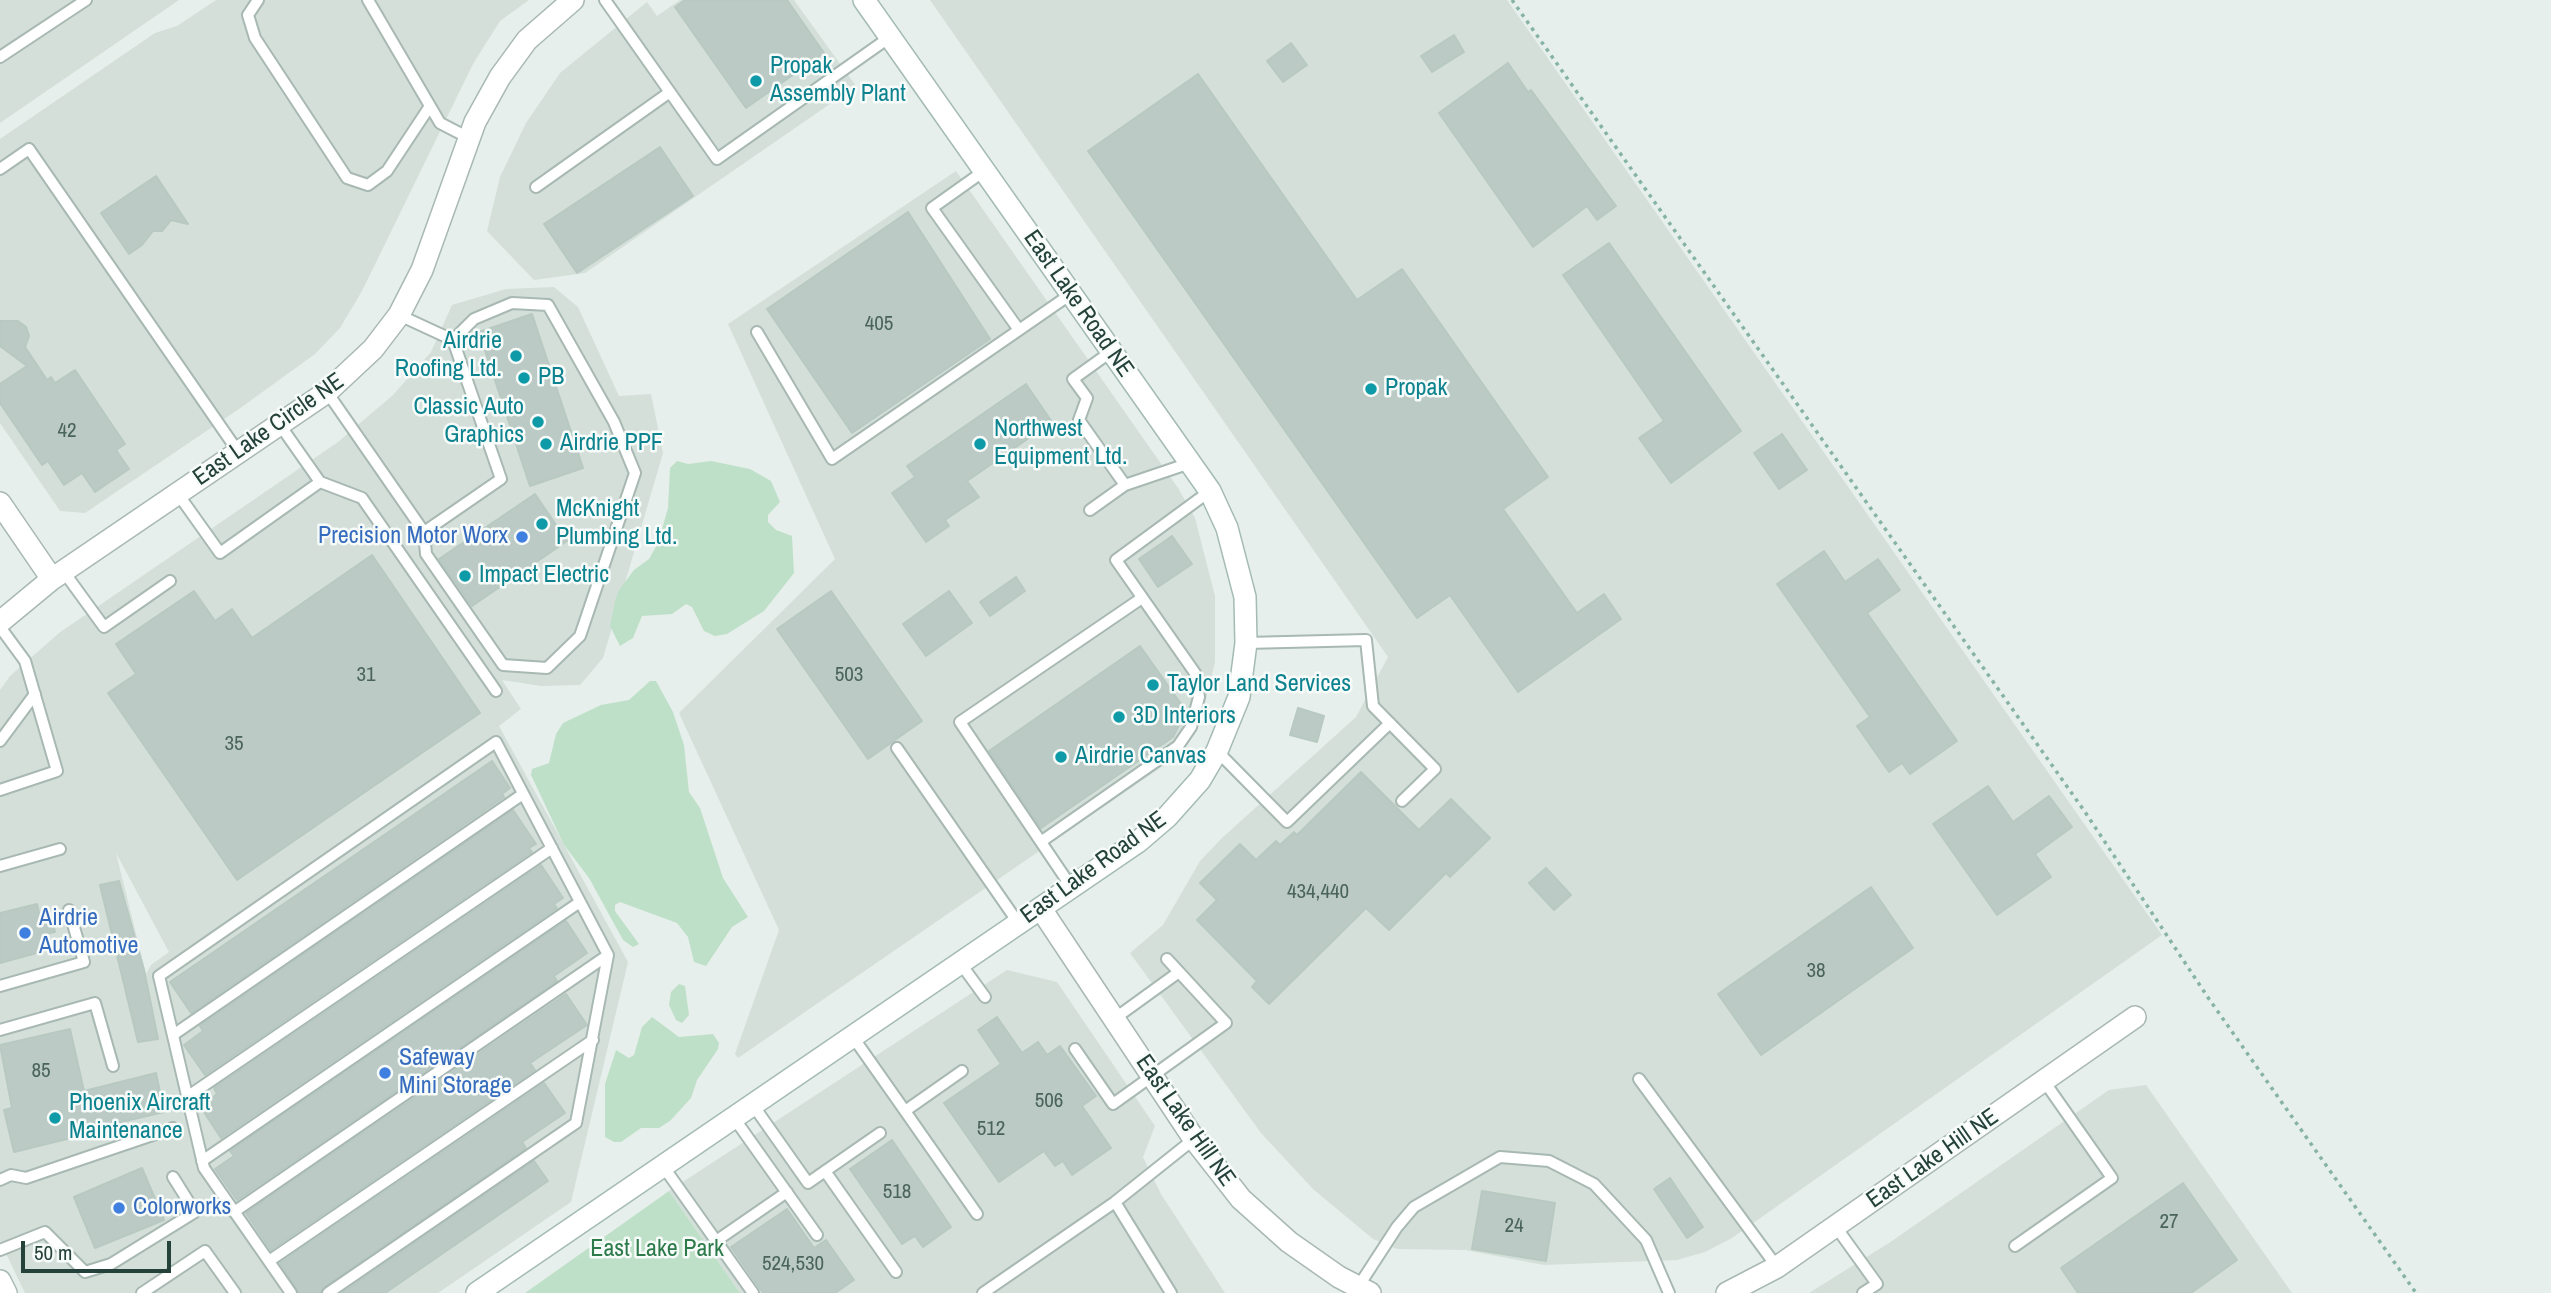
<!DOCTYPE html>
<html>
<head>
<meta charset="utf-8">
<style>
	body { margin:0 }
	#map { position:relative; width:2551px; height:1293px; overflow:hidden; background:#e6efeb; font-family:"Archivo Narrow",sans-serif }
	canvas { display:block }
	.scale { position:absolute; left:21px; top:1241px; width:150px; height:32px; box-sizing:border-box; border:4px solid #24423a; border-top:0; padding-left:9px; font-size:21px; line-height:24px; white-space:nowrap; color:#24423a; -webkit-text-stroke:5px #f7fbf9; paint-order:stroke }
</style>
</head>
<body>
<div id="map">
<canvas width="2551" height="1293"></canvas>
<div class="scale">50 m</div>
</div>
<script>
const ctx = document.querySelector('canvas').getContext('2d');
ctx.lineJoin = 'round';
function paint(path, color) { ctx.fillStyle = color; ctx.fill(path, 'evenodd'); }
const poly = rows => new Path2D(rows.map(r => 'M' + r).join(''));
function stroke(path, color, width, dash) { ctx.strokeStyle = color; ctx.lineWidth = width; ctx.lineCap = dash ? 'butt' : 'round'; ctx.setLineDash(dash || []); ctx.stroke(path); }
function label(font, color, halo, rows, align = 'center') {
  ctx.font = font + ' "Archivo Narrow",sans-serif'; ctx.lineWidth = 5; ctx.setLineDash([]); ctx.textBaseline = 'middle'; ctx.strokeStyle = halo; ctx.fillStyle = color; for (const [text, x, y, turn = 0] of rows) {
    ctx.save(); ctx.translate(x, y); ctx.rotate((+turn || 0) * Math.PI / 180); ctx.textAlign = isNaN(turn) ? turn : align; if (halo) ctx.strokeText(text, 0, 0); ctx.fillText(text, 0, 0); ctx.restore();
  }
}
const built = poly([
	[0,0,179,0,0,123],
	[216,0,529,0,500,21,473,64,362,291,340,328,315,354,239,409,85,513,60,511,0,423,0,139,155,33,177,26],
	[680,0,794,0,856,86,585,273,534,280,487,231,500,177,526,123,560,73,647,2,657,16],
	[930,0,1507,0,2162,935,1732,1238,1705,1252,1677,1260,1544,1265,1465,1250,1397,1249,1373,1239,1313,1189,1261,1133,1130,953,1163,925,1200,861,1222,838,1356,717,1388,657],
	[956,171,1178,488,1195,518,1215,596,1215,662,1201,719,1182,753,738,1058,735,1054,779,930,679,713,835,559,728,324],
	[554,287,578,307,619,396,651,394,663,453,603,658,580,685,541,686,502,680,521,709,499,726,628,962,571,1202,438,1293,25,1293,0,1241,0,690,10,676,59,633,338,442,393,395,431,352,452,305,506,289],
	[116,853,169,952,151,965,146,974],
	[1007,970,1057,982,1155,1126,1143,1157,1161,1194,1225,1293,740,1293,669,1191],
	[2146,1085,2292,1293,1809,1293,1889,1243,2109,1090]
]);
const green = poly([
	[677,461,688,464,711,461,750,469,771,481,780,502,768,515,768,522,776,530,792,536,794,573,764,611,727,634,715,636,704,631,692,607,686,604,672,614,642,616,633,638,620,646,610,626,615,601,619,590,634,570,649,559,658,543,668,508,670,468],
	[650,681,656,681,673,712,684,745,689,792,700,808,723,878,748,917,732,927,706,966,694,962,688,937,677,923,620,902,615,905,615,911,639,944,633,947,623,940,589,878,564,845,531,775,532,769,549,763,556,734,563,723,601,705,629,700],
	[679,984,685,986,689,1015,682,1023,676,1020,669,1005,671,992],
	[652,1017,679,1037,713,1034,719,1043,718,1049,697,1080,691,1098,670,1121,659,1128,641,1128,621,1142,614,1142,605,1137,605,1084,616,1050,629,1058,634,1055,642,1027],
	[669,1191,740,1293,525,1293]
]);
const building = poly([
	[685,0,787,0,824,53,746,108,675,7,685,0],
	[1454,35,1464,52,1432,72,1421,56,1454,35],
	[1291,43,1307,65,1283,82,1267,61,1291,43],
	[1508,63,1528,92,1531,90,1616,206,1597,220,1587,206,1533,247,1439,113,1508,63],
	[1198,74,1357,300,1402,269,1548,477,1503,509,1577,613,1604,594,1621,619,1518,692,1450,595,1417,618,1088,151,1198,74],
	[660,147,693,196,577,273,544,224,660,147],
	[156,176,188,224,171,220,162,231,153,231,142,245,129,254,101,213,156,176],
	[908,212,990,339,852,433,767,309,908,212],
	[1609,243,1741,431,1671,483,1639,438,1664,421,1563,275,1609,243],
	[532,314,583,468,530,486,479,332,532,314],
	[0,321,18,321,26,327,29,336,25,347,47,380,51,377,55,383,75,370,125,444,116,450,129,469,95,492,82,473,64,485,48,461,42,465,0,403,0,384,27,366,0,346,0,321],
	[1026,384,1052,422,967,481,979,497,945,520,949,526,926,542,892,493,915,477,907,466,1026,384],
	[1782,434,1807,470,1779,489,1754,453,1782,434],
	[535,494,567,541,472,606,439,559,535,494],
	[1172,536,1192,564,1158,587,1139,559,1172,536],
	[1824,551,1845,582,1878,559,1900,590,1867,613,1957,741,1910,774,1902,763,1889,772,1857,726,1870,717,1777,584,1824,551],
	[372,555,480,713,237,880,108,693,136,674,116,644,194,591,215,621,232,609,252,638,372,555],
	[1016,577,1025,591,990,616,980,602,1016,577],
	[831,591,922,721,868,759,777,629,831,591],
	[949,591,972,623,926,656,903,624,949,591],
	[1140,646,1186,711,1173,737,1041,828,989,751,1140,646],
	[1298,708,1324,716,1317,742,1290,735,1298,708],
	[492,761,510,788,502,794,504,797,191,1013,170,982,492,761],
	[1361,772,1419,830,1451,799,1490,838,1450,877,1446,873,1389,930,1366,908,1269,1004,1252,987,1257,981,1197,920,1217,900,1200,883,1240,844,1256,860,1276,841,1280,845,1294,832,1297,835,1361,772],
	[1988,786,2013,822,2049,796,2072,827,2035,854,2051,877,1997,915,1933,824,1988,786],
	[513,810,536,844,529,848,532,852,205,1075,184,1045,203,1031,200,1026,513,810],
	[541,865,563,898,554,904,557,908,221,1138,200,1106,217,1094,214,1088,541,865],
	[1546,868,1571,895,1554,910,1529,883,1546,868],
	[119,881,144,970,158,1039,138,1042,100,885,119,881],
	[1871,887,1913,948,1761,1055,1718,994,1871,887],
	[37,904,40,917,51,915,55,932,44,934,48,950,0,963,0,913,37,904],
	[566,921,587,953,554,976,557,981,237,1200,215,1169,234,1156,230,1151,566,921],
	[566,994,587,1025,530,1063,535,1070,271,1250,246,1213,566,994],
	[997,1017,1022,1053,1038,1042,1047,1055,1060,1046,1096,1096,1082,1106,1111,1148,1072,1175,1063,1161,1055,1166,1044,1151,999,1182,944,1103,1001,1064,978,1030,997,1017],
	[70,1029,84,1091,156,1073,164,1112,70,1134,71,1138,14,1152,4,1110,12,1108,0,1045,70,1029],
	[544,1083,565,1113,522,1142,526,1148,324,1287,320,1293,299,1293,280,1263,544,1083],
	[892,1140,951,1227,923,1247,915,1236,902,1244,850,1169,892,1140],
	[534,1161,548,1181,385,1293,342,1293,534,1161],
	[142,1168,164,1220,95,1248,74,1197,142,1168],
	[1670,1178,1703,1227,1687,1238,1654,1189,1670,1178],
	[2183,1183,2237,1260,2191,1293,2078,1293,2061,1268,2183,1183],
	[1482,1191,1555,1203,1546,1261,1472,1249,1482,1191],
	[787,1209,814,1248,826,1240,854,1280,835,1293,763,1293,731,1247,787,1209]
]);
const path = poly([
	[1512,0,2085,812,2209,999,2416,1293]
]);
const lane = poly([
	[258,0,248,15,255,38,347,178,368,185,387,171,430,106],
	[368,0,440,123,469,138],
	[605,0,717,159,890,37],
	[0,57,86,0],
	[0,169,29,149,239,453],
	[984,171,932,208,1019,330,1071,294],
	[536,187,670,92],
	[757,332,832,459,1019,330],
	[1112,351,1073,379,1087,398,1079,420,1125,485],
	[327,392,424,532,501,479,453,340,399,315],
	[320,482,362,498,496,691],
	[178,494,220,553,320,482,280,425],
	[1090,510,1125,485,1190,463],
	[424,532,426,554,503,665,547,668,580,636,635,473,614,422,548,305,512,303,474,319,453,340],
	[64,572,104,627,170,581],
	[0,627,25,661,57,771,0,790],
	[1246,643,1366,640,1373,706,1435,769,1402,801],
	[0,741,35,694],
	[897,748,1019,924],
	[1217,751,1287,822,1390,723],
	[1042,841,1178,746,1191,727,1199,697,1195,673,1116,560,1210,491],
	[0,866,60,849],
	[1072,888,960,722,1142,598],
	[961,964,985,997],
	[0,986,84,962,69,910],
	[1114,1019,1179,972],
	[0,1030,95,1003,113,1066],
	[173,1035,523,794],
	[853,1037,905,1111,962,1071],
	[1075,1049,1113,1104,1226,1023,1167,959],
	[1639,1079,1777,1267],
	[187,1097,552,848],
	[753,1105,808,1183,880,1133],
	[905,1111,977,1214],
	[734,1118,817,1235],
	[202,1161,580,902],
	[663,1166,753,1293],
	[825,1171,896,1272],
	[0,1180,11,1175,26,1178,173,1128],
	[234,1212,608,955],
	[1836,1227,1877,1284,1863,1293],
	[716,1241,787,1192],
	[2015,1246,2112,1178,2044,1081],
	[0,1250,45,1232,85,1272,111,1264,195,1212,173,1177],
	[269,1261,593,1040],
	[1358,1287,1397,1227,1414,1207,1500,1157,1549,1161,1594,1184,1646,1240,1669,1293],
	[142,1293,205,1251,235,1293],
	[291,1293,204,1168,159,976,496,742,608,955,576,1123,328,1293],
	[983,1293,1115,1202],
	[1171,1293,1115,1202,1194,1139]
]);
const street = poly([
	[0,503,52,579],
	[0,622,52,579,327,392,373,349,399,315,422,270,475,122,500,77,527,40,573,0],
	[1041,909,1194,1139,1241,1199,1289,1242,1339,1277,1370,1293],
	[0,1281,6,1293],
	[1727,1293,1777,1267,2135,1017]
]);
const secondary = poly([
	[477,1293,1139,841,1167,817,1200,780,1217,751,1239,697,1246,643,1245,597,1227,528,1210,491,864,0]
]);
const markers = [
	[756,81,7,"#0f9aa8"],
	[516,356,7,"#0f9aa8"],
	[524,378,7,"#0f9aa8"],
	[1371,389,7,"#0f9aa8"],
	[538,422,7,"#0f9aa8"],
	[546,444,7,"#0f9aa8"],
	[980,444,7,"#0f9aa8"],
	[542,524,7,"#0f9aa8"],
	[522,537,7,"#3f7fe0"],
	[465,576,7,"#0f9aa8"],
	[1153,685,7,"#0f9aa8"],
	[1119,717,7,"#0f9aa8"],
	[1061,757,7,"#0f9aa8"],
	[25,933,7,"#3f7fe0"],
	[385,1073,7,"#3f7fe0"],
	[55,1118,7,"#0f9aa8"],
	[119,1208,7,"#3f7fe0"]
];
const numberNames = [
	["405",879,324],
	["42",67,431],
	["31",366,675],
	["503",849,675],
	["35",234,744],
	["434,440",1318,892],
	["38",1816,971],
	["85",41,1071],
	["506",1049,1101],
	["512",991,1129],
	["518",897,1192],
	["27",2169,1222],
	["24",1514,1226],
	["524,530",793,1264]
];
const cultureNames = [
	["Propak",770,67],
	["Assembly Plant",770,95],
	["Airdrie",502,342,"right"],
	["Roofing Ltd.",502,370,"right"],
	["PB",538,378],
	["Propak",1385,389],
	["Classic Auto",524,408,"right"],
	["Graphics",524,436,"right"],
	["Northwest",994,430],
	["Equipment Ltd.",994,458],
	["Airdrie PPF",560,444],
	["McKnight",556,510],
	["Plumbing Ltd.",556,538],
	["Impact Electric",479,576],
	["Taylor Land Services",1167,685],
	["3D Interiors",1133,717],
	["Airdrie Canvas",1075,757],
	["Phoenix Aircraft",69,1104],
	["Maintenance",69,1132]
];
const streetNames = [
	["East Lake Road NE",1078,304,55],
	["East Lake Circle NE",269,430,-35],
	["East Lake Road NE",1094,868,-36],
	["East Lake Hill NE",1185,1121,55],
	["East Lake Hill NE",1933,1159,-35]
];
const shopNames = [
	["Precision Motor Worx",508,537,"right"],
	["Airdrie",39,919],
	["Automotive",39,947],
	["Safeway",399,1059],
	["Mini Storage",399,1087],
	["Colorworks",133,1208]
];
const parkNames = [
	["East Lake Park",657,1250]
];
paint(built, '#d4dfda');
paint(green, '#bfe0c8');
paint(building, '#bbcac4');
stroke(building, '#b8c9c2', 2);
stroke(lane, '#a8b8b2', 14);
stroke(street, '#a8b8b2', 24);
stroke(secondary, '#a4bbb3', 24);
stroke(path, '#86b3a5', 3.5, [3.5, 5]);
stroke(lane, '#fff', 10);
stroke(street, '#fff', 21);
stroke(secondary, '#fff', 21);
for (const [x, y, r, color] of markers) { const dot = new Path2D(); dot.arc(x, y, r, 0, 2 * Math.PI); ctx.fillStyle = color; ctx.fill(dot); stroke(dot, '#f7fbf9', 2.5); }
label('21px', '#4a645c', null, numberNames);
label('24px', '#0d838f', '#f7fbf9', cultureNames, 'left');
label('24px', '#24423a', '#f7fbf9', streetNames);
label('24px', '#366cbe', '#f7fbf9', shopNames, 'left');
label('24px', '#2d7a4b', '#f7fbf9', parkNames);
</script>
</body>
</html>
